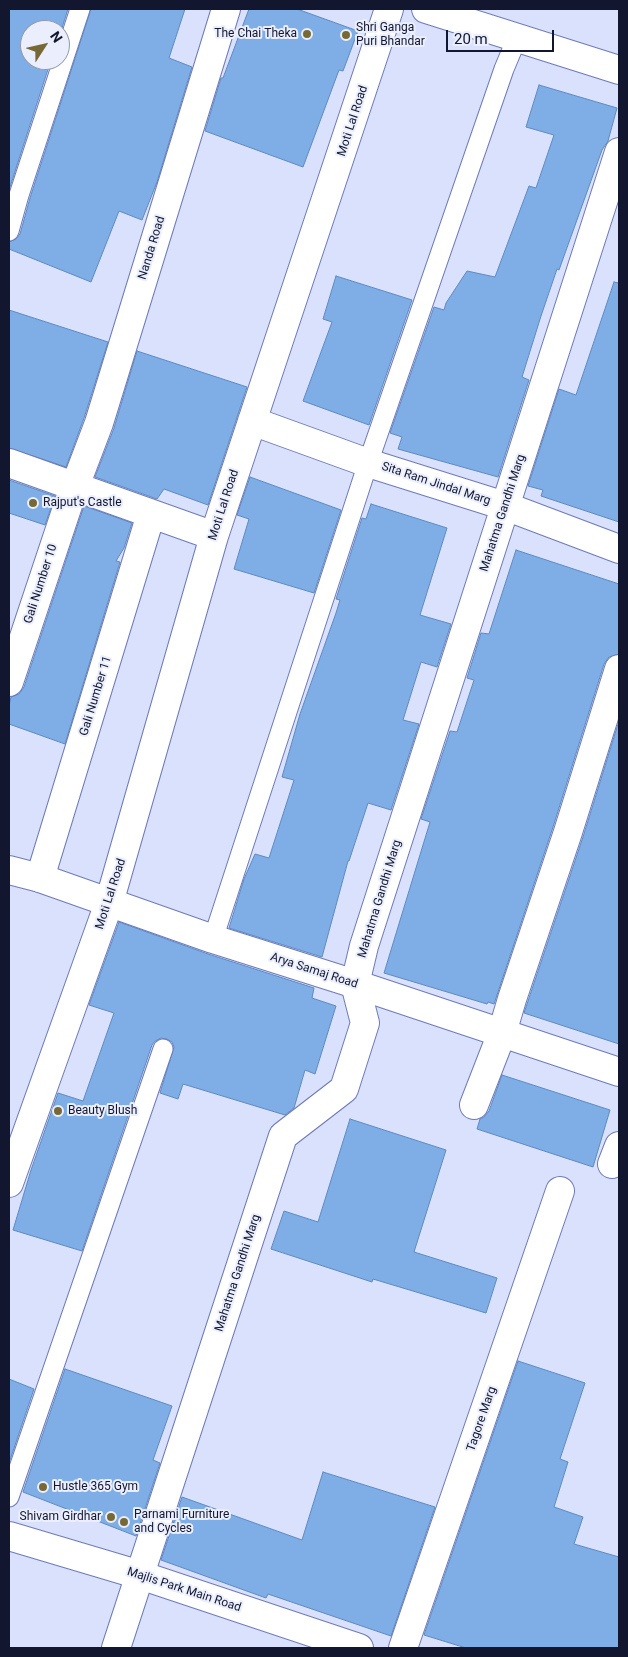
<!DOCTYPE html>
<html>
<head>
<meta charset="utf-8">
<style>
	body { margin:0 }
	#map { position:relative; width:628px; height:1657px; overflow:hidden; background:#dae1fd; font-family:Roboto,sans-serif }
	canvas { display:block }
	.frame { position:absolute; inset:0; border:10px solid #12162e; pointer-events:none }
	.north { position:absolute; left:20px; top:20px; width:50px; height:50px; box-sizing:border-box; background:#ebeffd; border:1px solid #9498aa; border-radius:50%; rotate:55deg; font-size:14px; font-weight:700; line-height:20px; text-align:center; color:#12162e }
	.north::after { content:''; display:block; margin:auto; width:18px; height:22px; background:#776936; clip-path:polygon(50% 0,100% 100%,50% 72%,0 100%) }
	.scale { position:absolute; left:446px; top:30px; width:108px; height:22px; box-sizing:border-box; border:2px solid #12162e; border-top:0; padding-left:6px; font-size:15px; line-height:18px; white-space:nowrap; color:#12162e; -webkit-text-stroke:4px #ebeffd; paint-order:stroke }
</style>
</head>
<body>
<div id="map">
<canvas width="628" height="1657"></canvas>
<div class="frame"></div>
<div class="north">N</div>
<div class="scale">20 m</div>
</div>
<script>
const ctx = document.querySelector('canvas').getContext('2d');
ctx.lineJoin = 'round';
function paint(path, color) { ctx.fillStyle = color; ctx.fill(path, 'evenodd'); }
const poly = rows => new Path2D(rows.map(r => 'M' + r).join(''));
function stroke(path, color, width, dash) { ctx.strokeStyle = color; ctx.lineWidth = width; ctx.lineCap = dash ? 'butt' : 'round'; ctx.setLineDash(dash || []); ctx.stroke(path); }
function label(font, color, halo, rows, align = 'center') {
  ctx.font = font + ' Roboto,sans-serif'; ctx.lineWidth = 4; ctx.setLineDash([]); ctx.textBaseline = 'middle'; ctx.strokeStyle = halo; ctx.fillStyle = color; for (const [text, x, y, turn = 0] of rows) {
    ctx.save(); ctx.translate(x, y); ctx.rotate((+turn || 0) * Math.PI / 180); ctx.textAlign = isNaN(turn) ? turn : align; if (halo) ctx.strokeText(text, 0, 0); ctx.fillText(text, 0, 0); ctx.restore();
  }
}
const building = poly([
	[9,9,68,9,60,34,60,30,30,30,30,60,51,60,9,190,9,9],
	[91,9,185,9,169,58,192,67,157,182,142,220,119,211,91,282,9,249,9,242,16,239,20,234,30,198,91,9],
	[249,9,297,9,358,31,343,71,339,70,303,167,205,131,221,78,223,78,249,9],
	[539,85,617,108,608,141,602,150,559,270,557,269,541,316,522,377,529,380,498,477,398,449,402,437,390,433,434,307,444,310,446,303,467,271,495,277,529,186,536,188,554,135,526,127,539,85],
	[336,276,412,300,369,425,303,401,332,322,323,319,336,276],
	[614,282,619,283,619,522,541,496,543,490,528,486,559,389,576,395,614,282],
	[9,310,108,342,84,418,66,467,9,448,9,310],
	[137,351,247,387,208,505,164,489,157,499,95,477,114,428,137,351],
	[250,477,341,510,314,593,234,569,249,519,237,515,250,477],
	[9,480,55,496,45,525,9,513,9,480],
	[371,504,447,528,420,615,451,624,437,667,421,662,403,720,419,724,391,810,368,803,349,861,348,861,322,957,229,928,244,879,255,854,269,858,294,780,282,777,300,714,336,613,340,600,336,599,362,518,366,519,371,504],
	[84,506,132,523,124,548,116,561,120,562,65,744,9,724,9,706,11,697,19,694,24,687,84,506],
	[516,550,619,584,619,654,609,657,604,664,553,827,494,1004,488,1002,487,1004,384,973,430,822,421,819,450,731,457,732,474,680,467,678,481,633,489,634,516,550],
	[619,721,619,1044,524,1013,583,837,619,721],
	[119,922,208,954,314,988,312,998,336,1006,315,1074,305,1070,294,1108,285,1115,183,1084,178,1099,160,1093,174,1047,172,1042,167,1039,161,1038,155,1041,152,1045,82,1251,13,1230,31,1170,58,1093,83,1101,114,1013,89,1005,119,922],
	[502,1075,610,1110,593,1167,477,1129,480,1119,484,1117,489,1111,502,1075],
	[350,1119,446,1150,414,1252,497,1278,486,1313,373,1279,372,1282,271,1249,284,1211,318,1222,350,1119],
	[518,1361,585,1383,560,1459,568,1462,554,1507,583,1517,574,1544,619,1557,619,1648,466,1648,424,1635,518,1361],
	[65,1369,172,1406,153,1460,160,1463,136,1536,23,1492,65,1369],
	[9,1379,34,1389,9,1463,9,1379],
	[323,1472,435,1507,391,1636,268,1594,266,1598,161,1560,182,1497,302,1540,323,1472]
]);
const service = poly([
	[9,231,19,195,80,9],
	[213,939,368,463,504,69,517,38],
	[9,1497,163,1049]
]);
const minor = poly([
	[426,9,619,70],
	[252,421,368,463,505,506,619,549],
	[9,463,214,536],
	[9,682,69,502,99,423,226,9],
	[40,878,151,514],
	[474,1105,502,1033,512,999,568,832,619,669],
	[612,1164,619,1146],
	[9,1183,109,903,214,536,389,9],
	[116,1648,283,1136,344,1089,365,1023,355,984,364,946,619,152],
	[403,1648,560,1191]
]);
const tertiary = poly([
	[9,870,40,878,213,939,355,984,619,1072],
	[9,1536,140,1575,359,1648]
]);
const markers = [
	[307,34,5,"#776936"],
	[346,35,5,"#776936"],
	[33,503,5,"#776936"],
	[58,1111,5,"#776936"],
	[43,1487,5,"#776936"],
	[111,1517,5,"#776936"],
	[124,1522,5,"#776936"]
];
const poiNames = [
	["Shri Ganga",356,28],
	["Puri Bhandar",356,42],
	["The Chai Theka",297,34,"right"],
	["Rajput's Castle",43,503],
	["Beauty Blush",68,1111],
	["Hustle 365 Gym",53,1487],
	["Parnami Furniture",134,1515],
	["and Cycles",134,1529],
	["Shivam Girdhar",101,1517,"right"]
];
const streetNames = [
	["Moti Lal Road",353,121,-72],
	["Nanda Road",152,248,-73],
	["Sita Ram Jindal Marg",436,484,18],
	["Moti Lal Road",224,505,-72],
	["Mahatma Gandhi Marg",503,513,-72],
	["Gali Number 10",41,584,-72],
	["Gali Number 11",96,696,-73],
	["Moti Lal Road",111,894,-72],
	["Mahatma Gandhi Marg",380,899,-73],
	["Arya Samaj Road",314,971,18],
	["Mahatma Gandhi Marg",238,1273,-72],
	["Tagore Marg",482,1419,-71],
	["Majlis Park Main Road",184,1590,18]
];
paint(building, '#7fade6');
stroke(building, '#5d8ac0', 1);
stroke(service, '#6d7ab9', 21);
stroke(minor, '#6d7ab9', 30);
stroke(tertiary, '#6d7ab9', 30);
stroke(service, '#fff', 19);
stroke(minor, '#fff', 28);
stroke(tertiary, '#fff', 28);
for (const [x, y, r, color] of markers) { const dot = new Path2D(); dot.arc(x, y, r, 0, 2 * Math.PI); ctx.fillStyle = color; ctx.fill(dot); stroke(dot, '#ebeffd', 2); }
label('12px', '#12162e', '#ebeffd', poiNames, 'left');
label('12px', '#12162e', '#ebeffd', streetNames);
</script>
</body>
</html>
